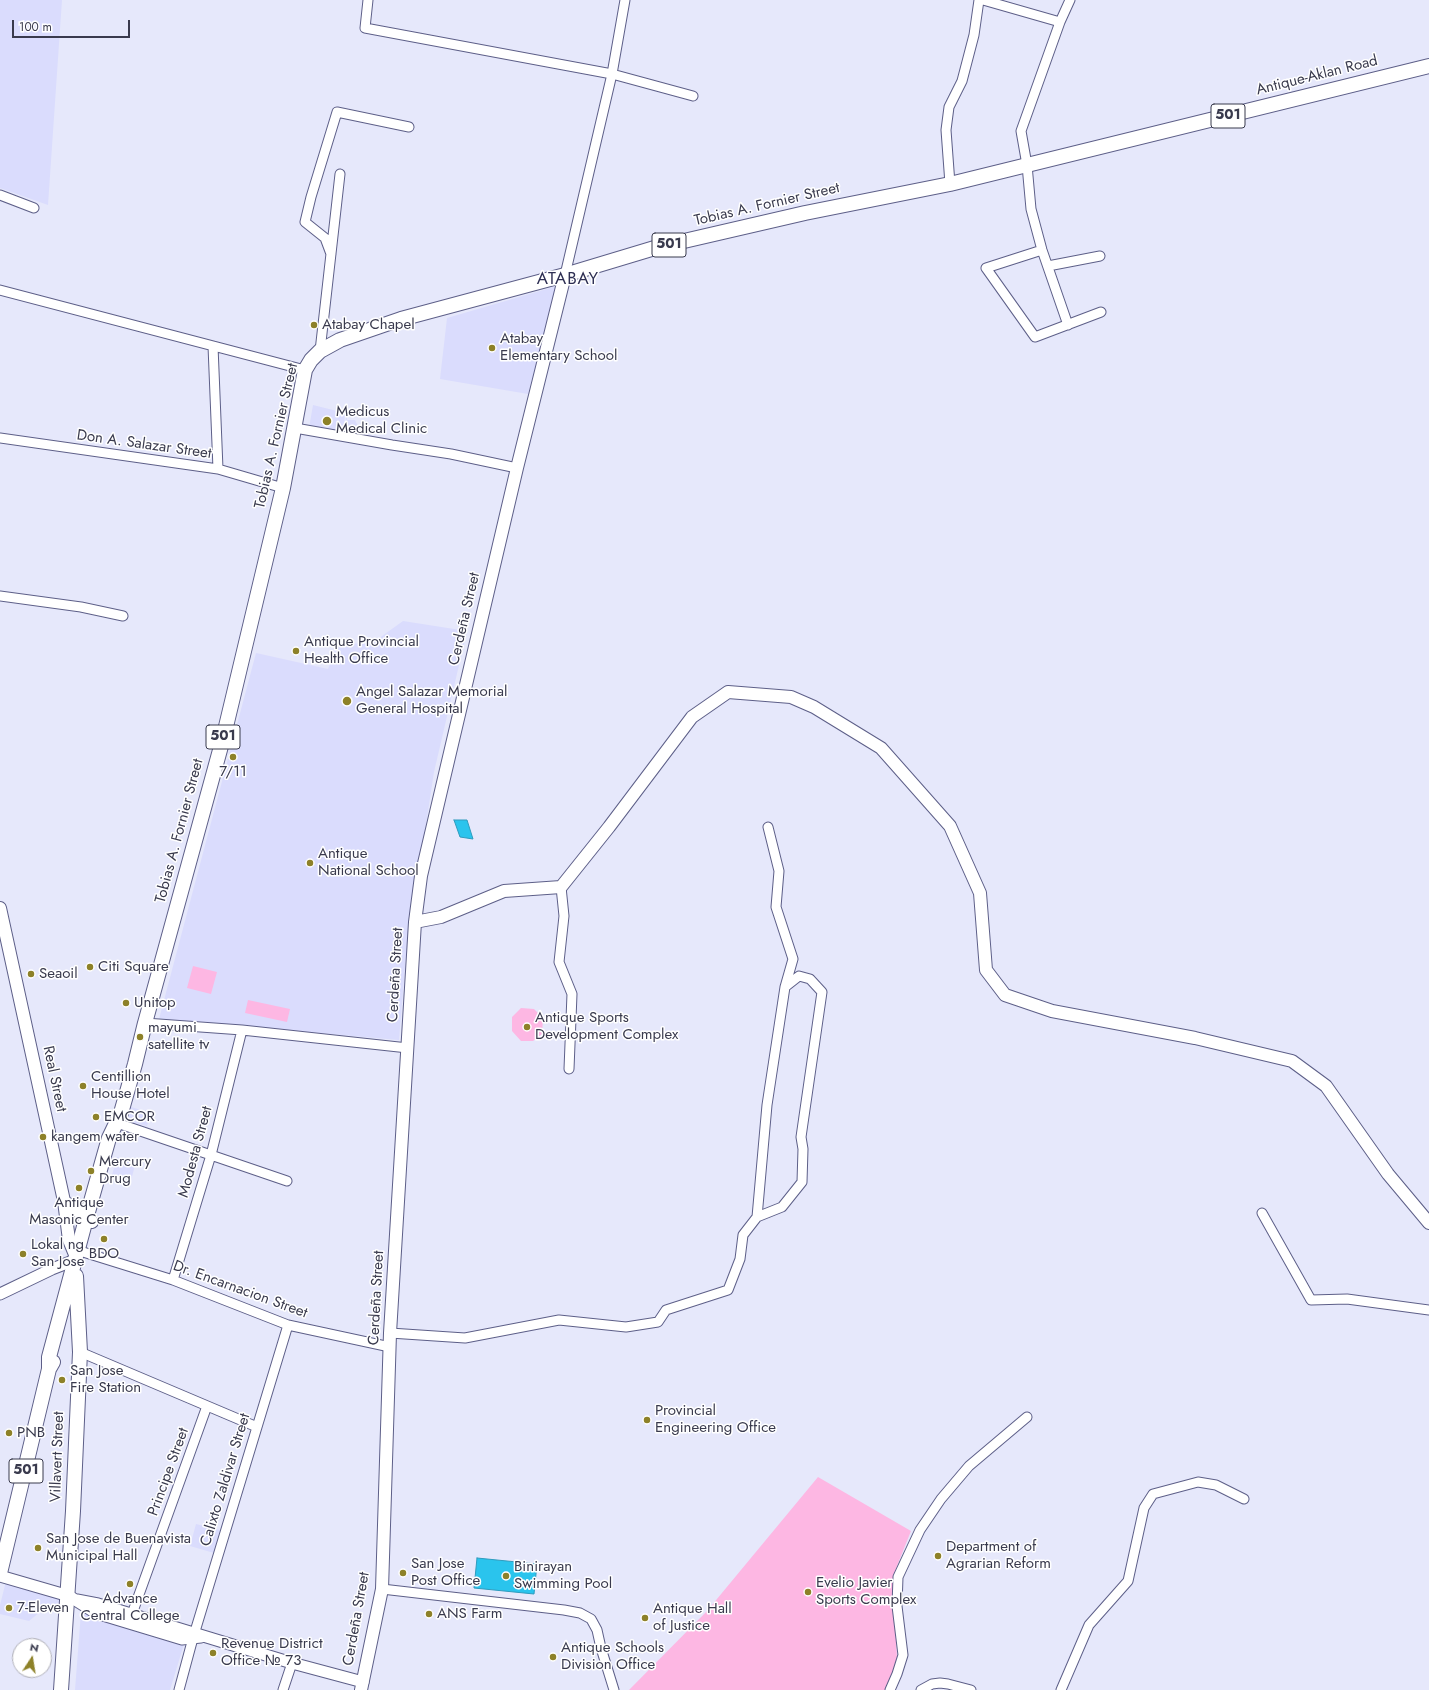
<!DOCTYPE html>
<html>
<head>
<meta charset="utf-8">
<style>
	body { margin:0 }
	#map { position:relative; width:1429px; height:1690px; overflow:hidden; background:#e6e8fb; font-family:Jost,sans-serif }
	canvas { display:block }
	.north { position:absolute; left:12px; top:1638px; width:40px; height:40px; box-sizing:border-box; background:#fff; border:1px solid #b0b0b8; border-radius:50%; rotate:12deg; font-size:11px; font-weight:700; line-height:16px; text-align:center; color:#393a4d }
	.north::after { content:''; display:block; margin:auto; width:14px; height:18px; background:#8d8128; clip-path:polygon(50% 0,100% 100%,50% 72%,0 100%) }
	.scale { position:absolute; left:12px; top:20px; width:118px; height:18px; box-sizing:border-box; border:2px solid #393a4d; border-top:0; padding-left:5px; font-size:12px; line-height:14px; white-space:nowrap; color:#393a4d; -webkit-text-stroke:3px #fff; paint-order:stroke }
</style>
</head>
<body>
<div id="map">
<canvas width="1429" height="1690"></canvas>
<div class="north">N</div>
<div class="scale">100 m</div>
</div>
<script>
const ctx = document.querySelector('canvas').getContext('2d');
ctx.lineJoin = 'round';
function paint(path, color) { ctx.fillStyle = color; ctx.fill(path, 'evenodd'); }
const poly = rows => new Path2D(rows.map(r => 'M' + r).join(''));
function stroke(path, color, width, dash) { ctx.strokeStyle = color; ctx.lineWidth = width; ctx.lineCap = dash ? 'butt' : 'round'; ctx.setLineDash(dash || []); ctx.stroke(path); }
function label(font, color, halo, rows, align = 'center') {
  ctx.font = font + ' Jost,sans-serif'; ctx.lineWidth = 3; ctx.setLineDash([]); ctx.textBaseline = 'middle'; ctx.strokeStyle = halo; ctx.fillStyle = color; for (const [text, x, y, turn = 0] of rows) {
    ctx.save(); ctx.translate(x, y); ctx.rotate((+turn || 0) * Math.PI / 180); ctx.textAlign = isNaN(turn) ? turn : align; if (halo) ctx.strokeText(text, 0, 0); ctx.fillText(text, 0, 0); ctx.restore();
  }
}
const built = poly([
	[0,0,62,0,48,205,0,188],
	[557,286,528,394,440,379,447,318],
	[313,405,345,413,344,427,347,414,347,420,355,420,360,430,359,437,309,428],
	[403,621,467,631,434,772,406,955,399,1040,159,1019,256,653,328,669,339,643,371,644],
	[128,1106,151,1113,147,1126,124,1120],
	[117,1157,136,1162,131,1180,112,1175],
	[196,1524,220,1530,214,1553,190,1546],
	[6,1581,62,1597,60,1610,45,1608,29,1621,0,1614,0,1605],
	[81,1612,184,1644,170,1690,75,1690]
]);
const green = poly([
	[193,966,217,972,211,994,187,988],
	[248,1000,290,1009,287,1022,245,1013],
	[521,1008,534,1009,543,1018,542,1034,533,1041,521,1041,512,1031,512,1017],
	[818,1477,911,1531,893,1576,894,1608,897,1657,893,1675,886,1690,629,1690,707,1611]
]);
const water = poly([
	[454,820,467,820,473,839,460,837,454,820],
	[477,1558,537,1564,534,1594,474,1588,477,1558]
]);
const minor = poly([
	[368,0,365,28,612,74,693,96],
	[983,0,1060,22],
	[950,184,946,130,949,107,962,81,974,35,979,0],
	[0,195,34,208],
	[1042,250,986,268,1035,337,1101,312],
	[331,254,325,238,305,222,311,197,337,112,409,127],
	[1048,266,1100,256],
	[565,275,612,74,625,0],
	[0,290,305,370],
	[1068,325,1042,250,1031,209,1027,165,1021,131,1060,22,1070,0],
	[213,346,218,469],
	[320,351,340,174],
	[295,428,392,445,451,454,517,468],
	[0,438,218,469,283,488],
	[0,596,81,607,123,616],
	[561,887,564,916,559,962,572,994,569,1069],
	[145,1023,242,1030,408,1048],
	[117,1123,287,1181],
	[1262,1213,1311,1300,1347,1299,1429,1310],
	[757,1217,782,1207,802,1182,803,1149,801,1137,822,992,810,979,799,976,785,987],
	[83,1252,173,1280,288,1325,390,1347],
	[173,1280,211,1155,242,1030],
	[390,1333,465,1338,559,1320,626,1327,658,1322,666,1310,728,1290,740,1259,743,1235,757,1217,767,1105,785,987,793,959,776,907,779,871,768,827],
	[80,1352,257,1427],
	[382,1589,564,1610,580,1613,591,1619,597,1630,601,1648,614,1690],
	[132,1614,207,1406],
	[179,1690,193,1638,288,1325],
	[283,1690,292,1663],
	[890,1690,897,1674,903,1655,897,1606,898,1577,920,1530,941,1499,969,1466,1027,1417],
	[921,1690,932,1684,940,1683,948,1684,971,1690],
	[1061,1690,1089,1625,1128,1581,1144,1508,1153,1494,1198,1482,1216,1485,1244,1499]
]);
const tertiary = poly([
	[0,1294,52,1269,75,1260],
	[0,1576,69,1596,96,1613,182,1639,201,1637],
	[77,1600,98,1604,292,1663,363,1682]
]);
const secondary = poly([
	[0,908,64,1201,69,1240,76,1257],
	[415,922,441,917,504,891,561,887,609,827,692,717,728,692,791,697,814,707,881,748,950,826,980,893,986,970,1005,995,1052,1011,1195,1038,1292,1061,1326,1086,1388,1174,1429,1223],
	[64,1201,92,1222],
	[361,1690,382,1589,390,1333,415,922,421,876,517,468,565,275]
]);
const primary = poly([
	[49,1369,49,1357,86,1219,109,1138,121,1113,135,1064,145,1023,223,739,283,488,305,370,311,360,320,351,340,340,401,319,565,275,658,247,805,213,950,184,1429,66],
	[0,1573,49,1369,53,1362],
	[61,1690,73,1511,80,1352,76,1276]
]);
const markers = [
	[314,325,4,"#8d8128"],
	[492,348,4,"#8d8128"],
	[327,421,5,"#8d8128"],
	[296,651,4,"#8d8128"],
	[347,701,5,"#8d8128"],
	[233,757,4,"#8d8128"],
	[310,863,4,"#8d8128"],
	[90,967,4,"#8d8128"],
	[31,974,4,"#8d8128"],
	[126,1003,4,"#8d8128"],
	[527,1027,4,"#8d8128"],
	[140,1037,4,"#8d8128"],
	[83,1086,4,"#8d8128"],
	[96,1117,4,"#8d8128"],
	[43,1137,4,"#8d8128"],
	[91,1171,4,"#8d8128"],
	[79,1188,4,"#8d8128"],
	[104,1239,4,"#8d8128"],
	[23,1254,4,"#8d8128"],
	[62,1380,4,"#8d8128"],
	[647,1420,4,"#8d8128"],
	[9,1433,4,"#8d8128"],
	[38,1548,4,"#8d8128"],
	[938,1556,4,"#8d8128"],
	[403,1573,4,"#8d8128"],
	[506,1576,4,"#8d8128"],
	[130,1584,4,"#8d8128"],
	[808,1592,4,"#8d8128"],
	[9,1608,4,"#8d8128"],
	[429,1614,4,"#8d8128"],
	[645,1618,4,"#8d8128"],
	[213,1653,4,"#8d8128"],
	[553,1657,4,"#8d8128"]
];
const shields = [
	[1228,116,34],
	[669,245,34],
	[223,737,34],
	[26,1471,34]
];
const shieldNames = [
	["501",1228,116],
	["501",669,245],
	["501",223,737],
	["501",26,1471]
];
const streetNames = [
	["Antique-Aklan Road",1317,76,-14],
	["Tobias A. Fornier Street",767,205,-13],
	["Tobias A. Fornier Street",277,436,-77],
	["Don A. Salazar Street",144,445,8],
	["Cerdeña Street",465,619,-77],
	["Tobias A. Fornier Street",180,831,-75],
	["Cerdeña Street",396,975,-87],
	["Real Street",54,1079,78],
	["Modesta Street",196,1152,-75],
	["Dr. Encarnacion Street",240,1290,20],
	["Cerdeña Street",377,1298,-87],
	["Villavert Street",58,1457,-88],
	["Principe Street",169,1472,-70],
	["Calixto Zaldivar Street",226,1480,-73],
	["Cerdeña Street",357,1619,-80]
];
const poiNames = [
	["Atabay Chapel",322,325],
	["Atabay",500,339],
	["Elementary School",500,356],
	["Medicus",336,412],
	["Medical Clinic",336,429],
	["Antique Provincial",304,642],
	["Health Office",304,659],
	["Angel Salazar Memorial",356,692],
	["General Hospital",356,709],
	["7/11",233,772,"center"],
	["Antique",318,854],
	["National School",318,871],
	["Citi Square",98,967],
	["Seaoil",39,974],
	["Unitop",134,1003],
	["Antique Sports",535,1018],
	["Development Complex",535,1035],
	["mayumi",148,1028],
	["satellite tv",148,1045],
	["Centillion",91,1077],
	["House Hotel",91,1094],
	["EMCOR",104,1117],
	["kangem water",51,1137],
	["Mercury",99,1162],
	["Drug",99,1179],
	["Antique",79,1203,"center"],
	["Masonic Center",79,1220,"center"],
	["Lokal ng",31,1245],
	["San Jose",31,1262],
	["BDO",104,1254,"center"],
	["San Jose",70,1371],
	["Fire Station",70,1388],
	["Provincial",655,1411],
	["Engineering Office",655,1428],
	["PNB",17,1433],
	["San Jose de Buenavista",46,1539],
	["Municipal Hall",46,1556],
	["Department of",946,1547],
	["Agrarian Reform",946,1564],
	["San Jose",411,1564],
	["Post Office",411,1581],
	["Binirayan",514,1567],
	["Swimming Pool",514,1584],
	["Evelio Javier",816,1583],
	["Sports Complex",816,1600],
	["Advance",130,1599,"center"],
	["Central College",130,1616,"center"],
	["7-Eleven",17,1608],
	["Antique Hall",653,1609],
	["of Justice",653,1626],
	["ANS Farm",437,1614],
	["Revenue District",221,1644],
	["Office № 73",221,1661],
	["Antique Schools",561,1648],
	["Division Office",561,1665]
];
const quarterNames = [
	["ATABAY",568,280]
];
paint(built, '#dadcfd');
paint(green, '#fdb7e3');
paint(water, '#2ac4ed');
stroke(water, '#2e9bbd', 1);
stroke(minor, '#5d5f88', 11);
stroke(tertiary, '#5d5f88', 13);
stroke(secondary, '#5d5f88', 14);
stroke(primary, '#5d5f88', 16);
stroke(minor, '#fff', 9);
stroke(tertiary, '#fff', 11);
stroke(secondary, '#fff', 12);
stroke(primary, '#fff', 14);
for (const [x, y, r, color] of markers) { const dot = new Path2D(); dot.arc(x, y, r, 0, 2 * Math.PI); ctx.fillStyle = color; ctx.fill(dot); stroke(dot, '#fff', 1.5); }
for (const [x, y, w] of shields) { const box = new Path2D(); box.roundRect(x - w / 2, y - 12, w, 24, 3); ctx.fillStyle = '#fff'; ctx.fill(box); stroke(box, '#393a4d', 1); }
label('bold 14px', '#393a4d', null, shieldNames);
label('15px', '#393a4d', '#fff', streetNames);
label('15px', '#393a4d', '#fff', poiNames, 'left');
ctx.letterSpacing = '1px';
label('17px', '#2e2f53', '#fff', quarterNames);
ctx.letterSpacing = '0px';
</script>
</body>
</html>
